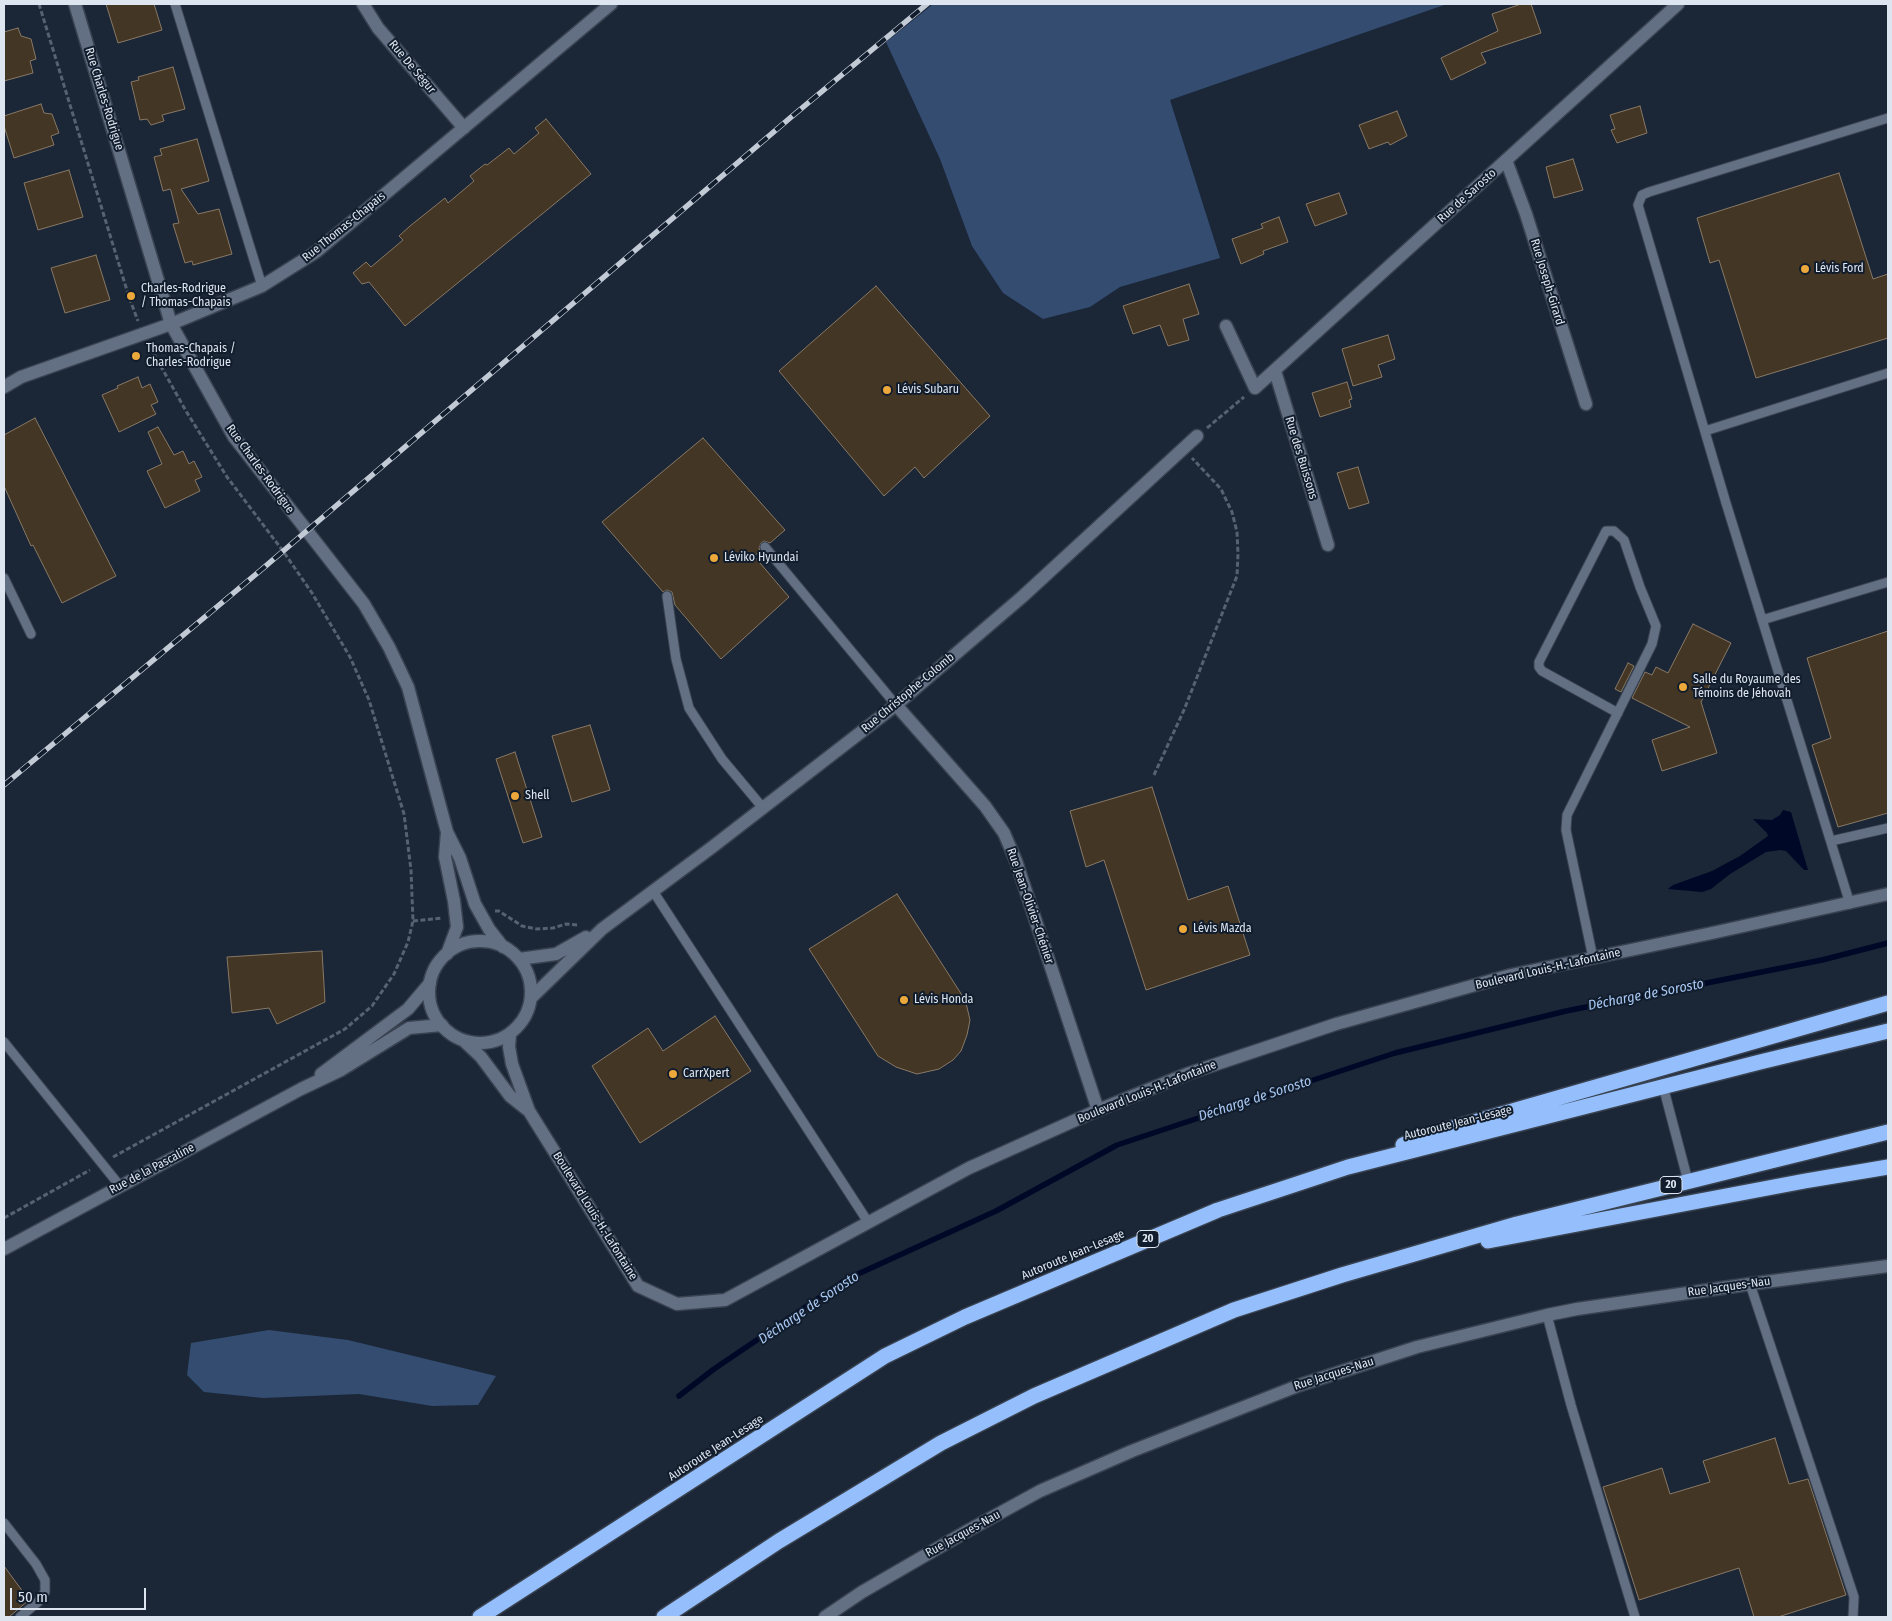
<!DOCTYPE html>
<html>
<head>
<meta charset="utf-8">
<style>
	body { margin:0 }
	#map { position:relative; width:1892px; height:1621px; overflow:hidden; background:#1b2637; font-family:"Fira Sans Condensed",sans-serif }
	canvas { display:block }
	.frame { position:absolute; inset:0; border:5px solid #dde5f0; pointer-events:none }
	.scale { position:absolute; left:10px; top:1588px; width:136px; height:22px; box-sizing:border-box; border:2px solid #dde5f0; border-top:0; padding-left:6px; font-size:15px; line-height:18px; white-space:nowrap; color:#dde5f0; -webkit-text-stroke:4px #111d2c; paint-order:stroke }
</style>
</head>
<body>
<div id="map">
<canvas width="1892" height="1621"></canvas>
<div class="frame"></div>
<div class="scale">50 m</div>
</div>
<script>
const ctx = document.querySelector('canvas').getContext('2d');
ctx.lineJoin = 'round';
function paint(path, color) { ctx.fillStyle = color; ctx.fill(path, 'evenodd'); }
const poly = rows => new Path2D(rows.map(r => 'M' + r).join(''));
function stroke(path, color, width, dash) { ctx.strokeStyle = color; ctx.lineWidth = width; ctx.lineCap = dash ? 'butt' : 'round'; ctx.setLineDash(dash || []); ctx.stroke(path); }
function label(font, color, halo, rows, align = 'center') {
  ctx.font = font + ' "Fira Sans Condensed",sans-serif'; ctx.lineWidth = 4; ctx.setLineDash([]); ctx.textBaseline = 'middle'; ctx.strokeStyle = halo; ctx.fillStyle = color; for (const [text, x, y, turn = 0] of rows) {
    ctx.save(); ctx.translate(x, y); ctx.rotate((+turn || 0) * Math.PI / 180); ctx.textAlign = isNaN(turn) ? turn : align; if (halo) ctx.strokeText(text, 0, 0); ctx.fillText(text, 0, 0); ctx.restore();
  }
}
const green = poly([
	[933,4,1447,4,1170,100,1220,258,1120,287,1090,307,1043,319,1003,293,972,246,940,159,886,42],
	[269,1330,348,1340,496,1376,478,1405,432,1406,359,1394,263,1398,204,1392,187,1375,191,1343]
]);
const water = poly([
	[1783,810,1791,812,1808,870,1804,870,1786,851,1780,850,1766,852,1730,874,1711,889,1702,892,1668,889,1673,885,1712,871,1740,856,1768,836,1767,833,1753,819,1772,820,1780,815]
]);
const stream = poly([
	[679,1396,714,1369,847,1279,996,1211,1117,1145,1395,1053,1566,1011,1822,960,1888,943]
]);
const building = poly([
	[106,4,154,4,162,30,118,43,106,4],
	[1521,4,1531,4,1541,33,1481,53,1486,63,1451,80,1441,58,1498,31,1492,14,1521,4],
	[18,28,21,36,31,39,36,59,30,61,33,73,4,81,4,32,18,28],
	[173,67,185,109,162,115,164,121,151,125,147,119,140,120,131,82,139,80,138,77,173,67],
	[41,104,44,113,52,114,59,133,51,136,54,145,14,158,4,126,4,116,41,104],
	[1640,106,1647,133,1617,143,1611,130,1615,129,1610,115,1640,106],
	[1397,111,1407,136,1390,145,1388,142,1369,149,1359,125,1397,111],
	[546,119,591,174,405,326,369,282,362,284,353,273,366,262,371,267,403,240,399,236,410,226,445,198,448,203,474,181,470,176,485,164,487,165,509,148,514,154,539,133,535,128,546,119],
	[197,139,209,181,181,189,198,214,219,209,232,254,193,265,192,261,185,263,173,224,179,223,171,191,170,189,163,191,154,157,162,155,160,149,197,139],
	[1573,159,1583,190,1554,198,1546,167,1573,159],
	[69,170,83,217,38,230,24,183,69,170],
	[1839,173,1873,279,1888,274,1888,338,1756,378,1719,260,1710,263,1697,218,1839,173],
	[1339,193,1347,214,1315,226,1306,204,1339,193],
	[1279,217,1288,242,1263,251,1264,254,1241,264,1232,239,1263,228,1261,224,1279,217],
	[96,255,110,300,65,313,51,268,96,255],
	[1189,284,1199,314,1183,319,1189,340,1168,346,1160,325,1133,334,1123,306,1189,284],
	[876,286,990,416,924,478,915,467,884,496,779,371,876,286],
	[1388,335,1395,359,1378,365,1382,377,1353,386,1342,349,1388,335],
	[138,377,142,388,150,384,158,402,151,405,156,414,119,432,102,395,118,388,117,386,138,377],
	[1347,382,1352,399,1349,400,1351,407,1320,417,1312,393,1347,382],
	[35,418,116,576,62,603,33,545,31,546,4,486,4,435,35,418],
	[158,427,174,455,183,451,189,464,194,461,202,477,195,480,200,491,165,508,147,471,162,464,148,432,158,427],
	[703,438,785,530,770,543,764,541,761,543,759,548,760,551,754,556,789,597,721,659,675,605,672,592,667,590,663,592,602,522,703,438],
	[1358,467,1369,503,1349,509,1337,473,1358,467],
	[1693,624,1731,643,1701,702,1717,753,1662,771,1652,740,1690,727,1632,698,1645,672,1652,675,1656,667,1668,673,1693,624],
	[1888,631,1888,813,1838,827,1812,745,1831,738,1807,658,1888,631],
	[1628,663,1634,666,1621,692,1615,689,1628,663],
	[590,725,610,790,572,802,552,736,590,725],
	[515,752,542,837,523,843,496,759,515,752],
	[1152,787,1188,900,1228,886,1250,955,1146,990,1104,860,1086,867,1070,811,1152,787],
	[897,894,960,992,966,1003,970,1020,967,1035,961,1051,953,1060,939,1069,917,1074,896,1067,878,1056,809,949,897,894],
	[322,951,325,1002,277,1024,269,1008,232,1013,227,957,322,951],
	[715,1016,751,1071,640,1143,592,1066,648,1028,663,1051,715,1016],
	[1775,1438,1789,1484,1808,1479,1846,1595,1778,1617,1754,1617,1739,1568,1639,1600,1603,1487,1662,1468,1670,1494,1710,1482,1703,1461,1775,1438],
	[4,1566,29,1600,9,1617,4,1617,4,1566]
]);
const path = poly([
	[39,4,129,297,138,321],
	[1207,428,1244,397],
	[1154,775,1184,710,1237,576,1238,554,1237,532,1232,512,1221,489,1192,458],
	[495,911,499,911,522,926,537,929,553,928,566,924,578,925],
	[413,921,442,918],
	[113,1157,345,1029,372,1006,394,974,408,942,413,921,411,870,404,814,369,700,350,657,312,593,283,551,227,477,186,411,150,347],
	[4,1218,90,1170]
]);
const service = poly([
	[175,4,262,286],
	[1705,431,1888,373],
	[765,547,896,705],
	[4,578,31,634],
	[667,596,676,659,689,708,722,759,763,808],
	[1762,620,1888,582],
	[1831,841,1888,828],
	[653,891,868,1222],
	[1850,904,1726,503,1638,205,1642,195,1649,192,1888,118],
	[1593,958,1566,830,1567,815,1652,644,1656,626,1640,587,1624,540,1614,531,1606,531,1539,662,1539,667,1542,671,1618,713],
	[4,1042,120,1186],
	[1663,1086,1688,1181],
	[1750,1284,1854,1597,1853,1617],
	[1547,1315,1571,1405,1635,1617],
	[4,1523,36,1564,45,1580,45,1592,38,1602,20,1617]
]);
const minor = poly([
	[363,4,378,28,464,128],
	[1506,160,1526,214,1586,404],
	[1226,326,1255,388,1678,4],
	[1275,371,1328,545],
	[4,387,21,377,171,324,262,286,316,252,611,4],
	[896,705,985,806,1004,833,1016,861,1098,1110],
	[519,959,556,954,586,937],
	[531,998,602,929,711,848,896,705,1022,597,1197,436],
	[321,1074,408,1009,430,983],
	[4,1249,301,1089,341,1070,409,1028,442,1025],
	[825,1617,862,1592,969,1530,1040,1491,1132,1451,1300,1385,1417,1347,1547,1315,1577,1309,1750,1284,1888,1266]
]);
const tertiary = poly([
	[75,4,171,324,234,437,364,604,389,647,408,687,447,832,460,858,475,904,489,929,503,947],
	[447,832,445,857,454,901,457,927,447,954],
	'429 992a51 51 0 1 1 102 0a51 51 0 1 1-102 0Z',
	[510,1034,509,1047,512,1064,529,1111,638,1286,677,1304,725,1300,969,1168,1098,1110,1187,1074,1336,1024,1511,975,1712,933,1888,894],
	[463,1040,481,1057,510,1096,529,1111]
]);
const motorway = poly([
	[1403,1145,1422,1137,1888,1003],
	[1488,1241,1805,1181,1888,1167],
	[480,1617,885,1356,965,1317,1218,1210,1348,1167,1760,1062,1888,1031],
	[664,1617,779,1541,941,1443,1034,1396,1234,1310,1342,1275,1517,1224,1888,1132]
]);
const rail = poly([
	[4,785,261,570,790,118,927,4]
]);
const markers = [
	[1805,269,5,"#eda83c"],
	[131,296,5,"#eda83c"],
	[136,356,5,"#eda83c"],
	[887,390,5,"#eda83c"],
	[714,558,5,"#eda83c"],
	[1683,687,5,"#eda83c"],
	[515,796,5,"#eda83c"],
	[1183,929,5,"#eda83c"],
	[904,1000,5,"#eda83c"],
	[673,1074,5,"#eda83c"]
];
const shields = [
	[1671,1185,22],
	[1148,1239,22]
];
const shieldNames = [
	["20",1671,1185],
	["20",1148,1239]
];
const streetNames = [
	["Rue De Ségur",412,67,50],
	["Rue Charles-Rodrigue",104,99,73],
	["Rue de Sarosto",1467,196,-42],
	["Rue Thomas-Chapais",344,227,-39],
	["Rue Joseph-Girard",1547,282,73],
	["Rue des Buissons",1301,458,73],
	["Rue Charles-Rodrigue",260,469,54],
	["Rue Christophe-Colomb",908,693,-40],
	["Rue Jean-Olivier-Chénier",1030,906,71],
	["Boulevard Louis-H.-Lafontaine",1548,969,-13],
	["Boulevard Louis-H.-Lafontaine",1147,1092,-22],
	["Autoroute Jean-Lesage",1458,1123,-14],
	["Rue de la Pascaline",152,1169,-28],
	["Boulevard Louis-H.-Lafontaine",595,1216,58],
	["Autoroute Jean-Lesage",1073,1255,-23],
	["Rue Jacques-Nau",1729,1287,-8],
	["Rue Jacques-Nau",1334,1374,-18],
	["Autoroute Jean-Lesage",716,1448,-33],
	["Rue Jacques-Nau",963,1534,-29]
];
const poiNames = [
	["Lévis Ford",1815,269],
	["Charles-Rodrigue",141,289],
	["/ Thomas-Chapais",141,303],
	["Thomas-Chapais /",146,349],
	["Charles-Rodrigue",146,363],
	["Lévis Subaru",897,390],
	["Léviko Hyundai",724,558],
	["Salle du Royaume des",1693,680],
	["Témoins de Jéhovah",1693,694],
	["Shell",525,796],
	["Lévis Mazda",1193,929],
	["Lévis Honda",914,1000],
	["CarrXpert",683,1074]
];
const waterNames = [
	["Décharge de Sorosto",1646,995,-11],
	["Décharge de Sorosto",1255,1099,-18],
	["Décharge de Sorosto",809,1308,-34]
];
paint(green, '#334c70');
paint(water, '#000827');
stroke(stream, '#000827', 5.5);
paint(building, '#443624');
stroke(building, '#887965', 1);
stroke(service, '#394250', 11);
stroke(minor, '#394250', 15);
stroke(tertiary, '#394250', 15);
stroke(motorway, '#394250', 18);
stroke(path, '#576170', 3, [5, 2.5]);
stroke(service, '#637084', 9);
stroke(minor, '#637084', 12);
stroke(tertiary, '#637084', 12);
stroke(motorway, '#94bffc', 15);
stroke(rail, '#c2cad6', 5.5);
stroke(rail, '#111d2c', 4, [11]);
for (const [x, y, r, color] of markers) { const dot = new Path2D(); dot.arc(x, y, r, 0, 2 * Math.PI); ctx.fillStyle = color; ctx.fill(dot); stroke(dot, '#111d2c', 2); }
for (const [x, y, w] of shields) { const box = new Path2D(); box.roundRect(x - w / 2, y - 8.5, w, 17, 4); ctx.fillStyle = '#111d2c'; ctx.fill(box); stroke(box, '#dde5f0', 1); }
label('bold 11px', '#dde5f0', null, shieldNames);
label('12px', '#dde5f0', '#111d2c', streetNames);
label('12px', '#dde5f0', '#111d2c', poiNames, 'left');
label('italic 14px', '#a9c8f3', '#111d2c', waterNames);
</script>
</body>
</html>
